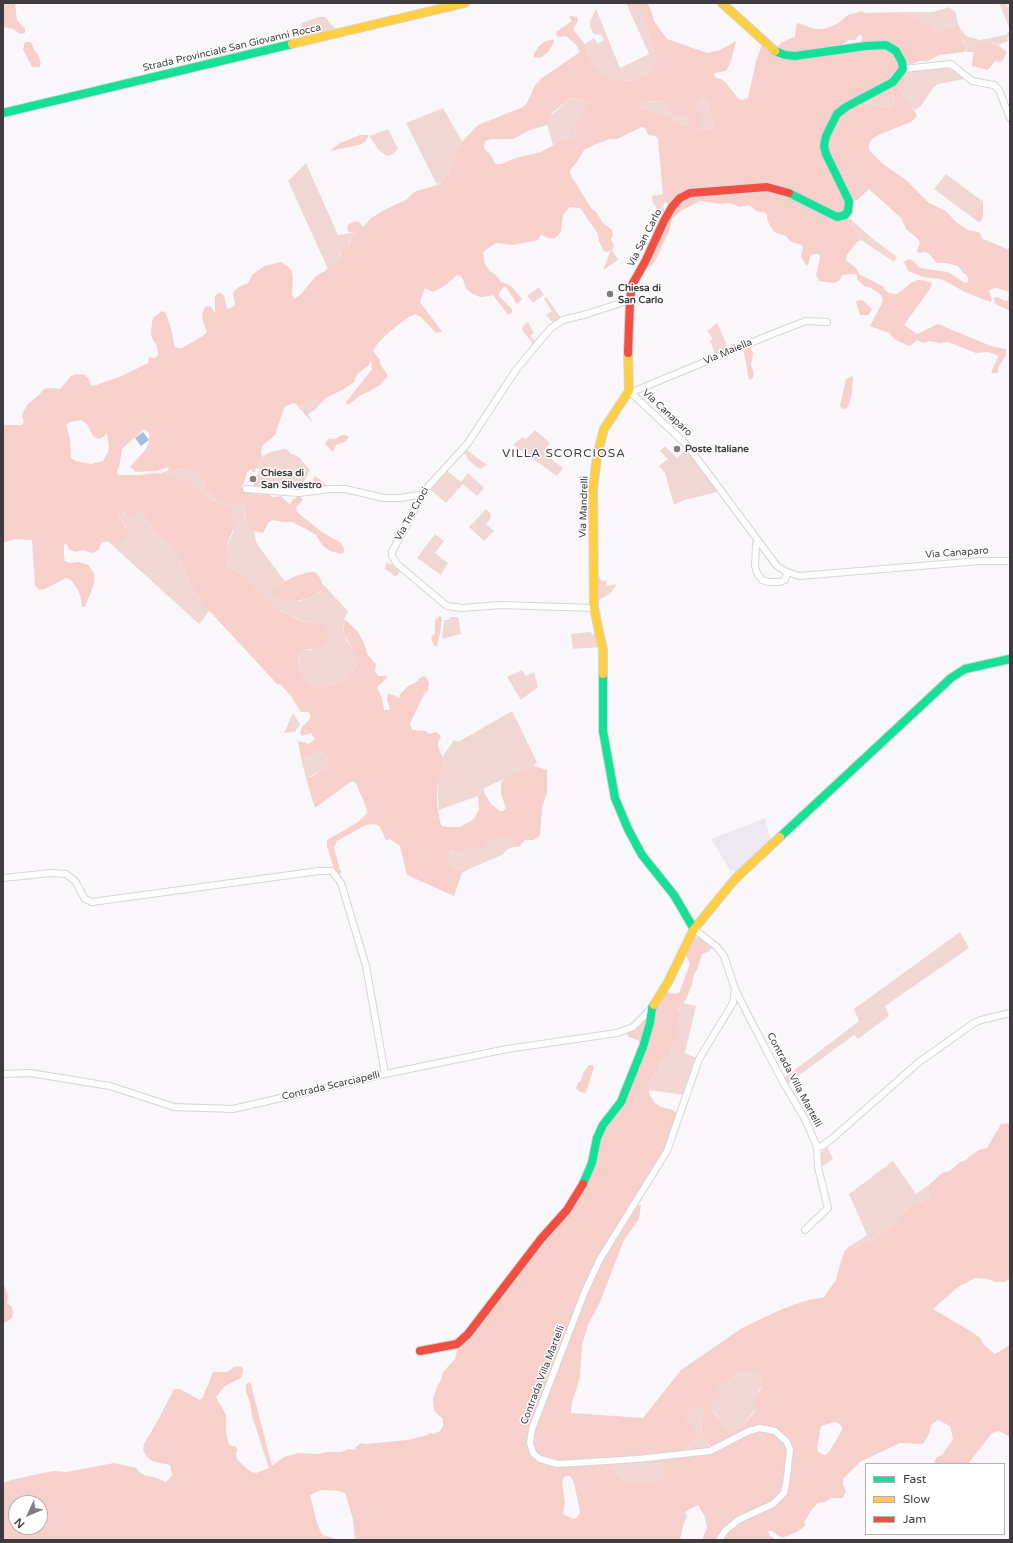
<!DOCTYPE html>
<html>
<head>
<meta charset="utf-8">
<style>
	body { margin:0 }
	#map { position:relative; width:1013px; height:1543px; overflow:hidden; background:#faf7fb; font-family:"Varela Round",sans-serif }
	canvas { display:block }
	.frame { position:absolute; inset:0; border:4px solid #3e3c3e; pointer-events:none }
	.legend { position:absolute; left:865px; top:1463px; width:140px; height:72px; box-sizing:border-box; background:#fff; border:1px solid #b2b1b2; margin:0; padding:5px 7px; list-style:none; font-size:12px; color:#3e3c3e }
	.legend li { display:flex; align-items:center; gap:8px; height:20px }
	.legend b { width:20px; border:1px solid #b2b1b2 }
	.north { position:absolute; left:8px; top:1495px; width:40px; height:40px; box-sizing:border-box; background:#fff; border:1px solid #b2b1b2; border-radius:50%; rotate:226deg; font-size:11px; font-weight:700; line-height:16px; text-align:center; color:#3e3c3e }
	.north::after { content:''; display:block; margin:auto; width:14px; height:18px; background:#807d80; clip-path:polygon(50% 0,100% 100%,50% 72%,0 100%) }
</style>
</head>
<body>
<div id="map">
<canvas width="1013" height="1543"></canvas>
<div class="frame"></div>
<ul class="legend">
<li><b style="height:5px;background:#16e098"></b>Fast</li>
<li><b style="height:5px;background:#ffcf43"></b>Slow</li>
<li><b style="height:5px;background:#f24e42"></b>Jam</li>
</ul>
<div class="north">N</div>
</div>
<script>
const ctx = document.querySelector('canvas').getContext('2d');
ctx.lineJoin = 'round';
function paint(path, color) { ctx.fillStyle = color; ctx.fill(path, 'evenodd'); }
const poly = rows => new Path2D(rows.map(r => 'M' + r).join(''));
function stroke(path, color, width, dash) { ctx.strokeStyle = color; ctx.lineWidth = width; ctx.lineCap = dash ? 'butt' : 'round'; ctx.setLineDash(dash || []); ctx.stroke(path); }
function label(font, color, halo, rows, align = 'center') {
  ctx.font = font + ' "Varela Round",sans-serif'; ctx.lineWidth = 3; ctx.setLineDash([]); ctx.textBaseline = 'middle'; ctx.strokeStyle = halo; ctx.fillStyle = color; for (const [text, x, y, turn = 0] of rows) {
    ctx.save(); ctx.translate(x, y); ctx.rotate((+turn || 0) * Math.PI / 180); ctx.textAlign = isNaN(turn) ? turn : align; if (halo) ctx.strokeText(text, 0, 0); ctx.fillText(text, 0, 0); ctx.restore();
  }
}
const built = poly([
	[765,818,770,837,773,841,737,875,733,870,731,872,711,839]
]);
const green = poly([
	[626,3,636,3,646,25,655,57,654,68,640,79,633,81,618,80,604,76,591,59,586,49,585,44,594,38,598,44,604,40,601,35,594,34,590,27,590,21,596,9,620,68,649,54],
	[999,3,1006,3,1007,6,1010,7,1010,36,1007,38,1008,41,998,45,993,43,974,50,974,52,966,52,967,48,962,40,960,28,966,36,980,40,1005,35,1009,32,1009,27],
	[949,7,956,13,957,21,953,27,938,32,935,32,926,23,913,18,908,12,932,12],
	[319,17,325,17,336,30,305,38,301,23],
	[940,68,947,68,955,71,964,79,938,84,933,88,921,106,915,110,901,93,899,89,905,82,901,78,908,71],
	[878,93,883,100,889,95,892,95,895,99,894,104,890,108,861,103],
	[571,98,583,100,588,103,587,107,578,118,575,124,576,135,574,139,553,145,547,125,550,116],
	[702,98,708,100,710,106,710,111,715,122,715,125,712,128,704,131,698,130,696,109,697,104],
	[642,101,664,102,673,114,683,114,686,116,689,123,683,125,664,115,638,107],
	[443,108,462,141,457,147,449,172,443,181,437,185,406,123],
	[388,129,398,149,392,155,387,156,379,150,369,136],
	[306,163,338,235,351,233,356,234,350,240,348,248,340,253,338,261,331,264,328,269,288,181],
	[946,174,982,201,973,218,934,189],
	[664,194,665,202,663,206,665,212,660,209,657,210,656,206,653,203,652,196],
	[847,216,873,239,897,257,894,262,861,240,856,231,845,218],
	[539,287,544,295,533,303,527,296],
	[546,297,561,318,553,323,546,315,552,311,544,299],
	[528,322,534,333,530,336,536,341,533,344,522,330,523,326],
	[717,323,729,350,716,356,710,341,713,339,707,331],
	[312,400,315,400,319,405,315,410,308,414,314,424,296,405,300,406],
	[535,430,550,443,543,452,563,468,557,476,513,445,522,437,526,439],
	[665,446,677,458,686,449,718,492,684,500,674,505,665,473,659,466,668,459,660,451],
	[284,449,287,449,291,454,299,457,310,470,299,491,253,486,260,469,256,468,255,472,252,472,252,469,261,460,262,457,270,452],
	[466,449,487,465,480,469,477,467,468,460,466,455,463,453],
	[183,468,194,471,199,476,203,481,205,488,216,500,231,504,243,505,247,521,250,530,254,531,256,541,259,547,285,581,277,586,274,597,300,601,310,598,320,593,323,588,322,583,348,611,343,622,343,629,346,640,353,649,357,657,357,664,348,677,340,682,322,687,313,686,306,681,300,672,298,658,300,654,305,650,312,650,313,622,307,623,278,609,256,588,249,579,226,565,226,548,233,533,227,506,213,501,205,495,196,486,174,477,138,474,161,473,169,470,175,470],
	[446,470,461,482,468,473,484,488,477,496,463,484,446,503,430,489],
	[142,508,149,524,155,532,170,545,178,555,188,579,197,595,201,602,210,610,199,624,112,545,115,545,126,527,120,519,118,515,120,512,123,512,126,515],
	[486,509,490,513,491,518,486,524,494,531,484,541,469,527],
	[435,534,444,541,435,553,448,563,441,575,417,558],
	[386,563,391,564,400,571,396,577,385,569],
	[596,573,602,581,606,580,607,586,617,584,610,594,596,601],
	[451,617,458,617,461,634,442,639,444,620,448,620],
	[591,632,592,635,598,634,600,647,573,649,571,634],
	[522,670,526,676,534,672,538,687,521,700,507,677],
	[512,711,537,762,534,766,484,788,484,792,478,796,439,810,437,782,445,761,443,756,454,740,458,742],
	[293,713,300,724,295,732,284,733],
	[314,752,324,753,328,756,330,759,328,765,322,771,306,778,301,758],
	[508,837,513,842,514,847,507,850,502,855,469,869,464,868,459,871,447,862,450,853,454,850,470,849,472,847,475,847,484,843,487,840,495,840,500,838],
	[960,932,969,948,885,1006,889,1016,858,1039,854,1035,786,1085,783,1079,859,1021,854,1009],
	[683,1003,696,1006,685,1053,697,1058,684,1095,649,1090,649,1082,654,1074,659,1070,660,1063,670,1054,672,1045,675,1041,677,1012],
	[827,1147,833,1159,820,1168,820,1154],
	[893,1161,916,1194,930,1184,928,1189,929,1196,921,1203,916,1202,907,1209,904,1212,900,1220,883,1231,870,1242,862,1243,856,1248,850,1246,867,1235,849,1194],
	[750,1369,756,1373,762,1380,762,1386,758,1391,756,1409,742,1426,730,1431,725,1427,712,1409,711,1405,719,1396,716,1388,729,1382,741,1370],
	[696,1407,700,1407,705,1411,701,1421,702,1437,712,1449,689,1451,687,1450,687,1447,695,1440,686,1418,687,1414],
	[651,1463,661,1464,664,1468,665,1471,662,1477,647,1483,632,1483,623,1479,612,1468,616,1464]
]);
const forest = poly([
	[3,3,15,3,17,20,25,29,25,33,20,34,13,29,3,27],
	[636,3,647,3,651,10,654,21,667,39,707,53,720,50,736,41,731,61,726,71,715,73,714,75,716,78,721,79,725,82,738,98,742,100,748,98,756,61,762,45,780,56,882,47,895,52,900,68,896,76,842,108,821,147,822,153,847,199,846,210,837,215,785,190,702,190,670,204,667,203,665,201,663,195,658,139,656,136,648,135,645,128,642,127,617,139,610,139,594,145,584,150,577,162,570,170,570,174,591,208,597,213,603,223,612,230,613,235,611,239,614,246,612,250,618,260,603,270,611,250,608,252,604,251,599,241,598,234,580,208,570,207,563,215,561,232,555,238,548,238,541,235,538,240,513,245,496,243,483,252,485,264,490,271,496,275,501,282,508,284,513,288,522,299,517,304,506,287,504,287,499,293,499,296,512,309,512,313,508,315,493,295,490,296,480,297,471,293,466,288,462,277,457,275,446,285,433,292,425,288,420,302,441,330,441,332,437,333,434,331,421,317,415,314,406,319,389,332,378,343,373,351,380,360,380,364,387,374,387,377,380,385,370,391,361,395,348,405,346,402,372,369,371,361,369,365,357,374,354,382,344,389,326,398,319,405,315,400,312,400,304,405,300,406,294,403,286,406,284,408,275,435,263,445,261,452,262,457,261,460,255,467,247,472,244,483,241,488,261,495,266,493,273,497,281,496,289,504,291,503,293,499,300,496,303,500,296,507,297,512,322,532,341,543,344,549,344,552,342,554,330,551,322,545,316,535,306,529,292,522,284,522,272,520,268,523,263,533,250,530,248,527,246,516,243,505,231,505,216,500,205,488,203,481,194,471,183,468,175,470,169,470,168,467,156,471,136,472,130,467,146,449,149,442,149,433,144,429,122,449,119,467,117,470,118,475,169,475,187,481,196,486,205,495,213,501,227,506,236,521,226,548,226,554,228,557,226,565,249,579,256,588,278,609,306,623,313,622,320,623,326,628,328,635,326,643,320,648,305,650,300,654,298,658,300,672,306,681,313,686,322,687,340,682,348,677,357,664,357,657,344,634,343,622,345,620,348,622,358,632,365,645,367,654,376,664,375,671,377,674,379,676,387,676,386,679,377,687,382,698,384,710,390,710,387,699,388,694,394,695,399,698,401,693,408,686,415,683,421,677,425,676,429,682,428,691,424,694,410,724,412,730,426,731,429,734,436,732,441,736,438,742,438,746,440,752,445,761,437,783,437,803,440,822,442,826,448,827,460,827,474,819,479,809,478,796,484,792,491,804,500,811,503,811,506,808,501,794,501,783,505,778,534,766,547,770,547,792,542,808,540,835,534,840,525,840,519,847,514,847,510,838,506,837,491,841,487,840,482,848,472,847,470,849,464,850,453,850,450,853,447,862,459,871,464,868,469,869,462,873,454,896,407,875,400,846,393,841,389,839,386,841,382,831,378,825,373,824,366,825,337,841,334,848,340,870,342,872,339,874,335,870,332,863,327,846,327,840,358,822,367,813,366,807,356,783,352,781,315,808,306,778,313,776,327,767,330,759,324,753,315,752,301,758,298,741,309,744,315,739,311,733,302,736,300,733,302,727,310,719,310,714,308,712,301,712,291,696,280,684,278,685,201,602,188,579,178,555,170,545,155,532,149,524,142,509,132,516,129,516,123,512,120,512,118,515,128,532,128,535,123,542,116,543,115,545,112,545,108,541,103,542,100,545,99,550,92,553,82,550,75,552,69,549,66,543,64,545,64,556,65,561,70,563,79,562,89,565,94,574,94,584,85,607,82,607,81,598,78,590,72,581,66,578,45,589,40,590,35,586,32,540,14,539,3,543,3,425,22,425,24,422,22,416,23,412,28,404,39,395,44,389,50,388,60,389,71,376,76,374,85,375,89,379,91,386,96,385,124,375,148,363,149,357,155,358,158,355,157,346,153,340,151,334,152,322,154,317,162,311,165,312,170,325,175,347,178,348,182,348,204,335,207,332,203,321,202,314,204,308,208,306,211,307,215,313,215,297,218,293,220,293,224,296,227,309,231,308,235,305,233,294,234,291,239,287,248,283,252,275,264,266,281,262,287,266,291,270,293,277,292,293,294,299,300,295,316,276,325,271,331,264,338,261,342,250,344,248,348,247,352,237,356,234,349,232,347,229,348,224,358,221,363,227,371,218,386,209,406,200,414,192,440,184,449,172,457,147,478,125,523,107,528,101,535,85,542,78,580,52,577,46,566,36,560,37,557,36,556,32,572,21,569,17,571,16,577,17,578,19,577,23,573,29,586,46,586,49,591,59,604,76,618,80,633,81,640,79,654,68,655,57,646,25],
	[571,98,583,100,588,103,587,107,578,118,575,124,576,135,574,139,559,142,541,152,516,158,501,164,495,164,492,157,484,148,485,141,492,139,513,139,530,130,547,125,550,116,553,112],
	[702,98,708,100,710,106,710,115,715,122,715,125,712,128,704,131,698,130,701,120,696,109,697,104],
	[651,101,664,102,673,114,683,114,686,116,689,123,683,125,664,115,638,107,642,102,647,102],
	[81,420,87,424,93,436,98,439,102,438,107,433,109,446,108,452,103,461,91,464,76,461,71,458,70,439,66,425,70,422],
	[863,11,863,13,908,12,913,18,926,23,930,26,935,32,953,27,957,21,960,28,962,41,967,48,964,52,939,55,928,61,919,61,907,66,896,50,861,45,862,37,860,34,855,40,849,40,840,46,831,45,829,47,797,55,777,49,779,45,782,42,795,37,796,26,798,23,815,29,824,29,837,24,848,15],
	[553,39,554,42,549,51,542,57,534,58,534,54,538,47,544,42],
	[25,42,31,42,34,50,38,54,41,64,39,67,32,67,23,49],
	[986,42,998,45,1007,52,1003,60,1000,62,995,61,988,70,972,66,972,63,974,50,976,46],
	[901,78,904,78,905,82,899,89,901,93,911,104,917,116,911,122,878,135,871,140,869,144,869,150,883,164,906,180,929,203,946,211,956,222,968,230,979,232,983,239,1010,250,1010,311,995,304,994,299,995,297,997,297,1006,301,1008,300,1009,294,1007,291,996,288,991,289,989,291,992,300,990,302,965,292,947,282,940,279,923,277,908,271,904,262,908,259,912,260,920,268,948,272,965,283,968,282,968,278,966,274,964,274,958,266,947,263,937,263,928,253,925,252,918,253,917,251,920,243,918,239,906,229,901,218,869,189,856,201,853,200,828,154,826,145,839,115,861,103,890,108,894,104,895,99,893,95,889,95,883,100,878,93],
	[360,135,369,135,365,142,359,145,330,151,340,143],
	[774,190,845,218,856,231,861,240,857,242,847,255,846,260,857,269,859,274,884,287,885,290,889,293,897,294,911,283,918,280,923,280,932,283,930,289,904,325,917,334,938,324,991,346,1006,349,1006,355,998,368,998,373,991,373,998,356,994,354,987,352,976,353,948,342,940,343,930,341,923,343,917,340,910,346,907,345,894,339,889,333,870,326,881,305,883,299,881,295,871,288,864,286,857,279,857,275,856,274,842,275,840,280,834,283,819,281,816,275,820,258,819,254,813,254,810,256,809,263,808,265,805,264,801,256,803,248,802,245,791,242,786,236,774,232,767,220,767,215,764,212,758,212,749,205,740,207,729,203,721,204,700,201,682,210,672,219,669,232,654,263,652,266,648,265,670,213,685,198,701,195],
	[983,199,983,216,980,223,973,218],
	[859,300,864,301,872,309,869,315,860,315,856,302],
	[750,344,753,354,751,365,754,374,753,378,749,380,743,347],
	[853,376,852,393,849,404,847,408,843,409,840,406,846,379],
	[342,435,346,435,349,437,345,442,336,445,333,452,325,444,326,442,329,439,335,439],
	[315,476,323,482,328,487,308,490],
	[309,572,315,572,319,576,322,583,323,588,319,593,310,598,292,602,274,597,272,593,277,586,293,577],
	[440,616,442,618,440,634,437,646,434,646,431,637,435,634,435,620],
	[698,937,709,942,713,946,708,952,702,954,697,970,694,974,692,985,686,999,677,1011,679,1017,676,1029,678,1032,678,1037,672,1045,670,1054,660,1063,659,1070,654,1074,649,1082,649,1093,654,1102,661,1107,670,1109,677,1113,676,1118,663,1154,634,1204,641,1205,639,1219,624,1240,600,1302,588,1325,582,1345,580,1378,572,1402,571,1413,643,1418,681,1370,742,1328,780,1310,804,1301,824,1297,836,1280,841,1261,845,1250,850,1246,856,1248,862,1243,870,1242,883,1231,896,1223,907,1209,916,1202,921,1203,926,1199,929,1196,928,1189,930,1184,942,1173,950,1171,960,1162,965,1161,969,1157,979,1150,987,1148,1001,1124,1010,1123,1010,1278,1005,1282,995,1282,988,1279,975,1278,958,1287,933,1309,972,1332,980,1338,984,1345,995,1354,1010,1345,1010,1437,999,1431,992,1433,968,1464,933,1464,937,1457,942,1455,953,1439,950,1426,938,1420,931,1425,929,1434,923,1444,900,1443,860,1462,843,1479,843,1485,846,1491,843,1498,832,1498,825,1502,818,1503,812,1509,804,1523,806,1525,797,1532,782,1538,772,1531,768,1531,770,1536,776,1540,702,1540,707,1528,705,1517,698,1505,685,1512,687,1517,683,1525,680,1540,355,1540,353,1519,345,1493,339,1491,321,1490,310,1495,317,1523,322,1535,340,1540,3,1540,3,1483,11,1480,43,1473,54,1471,67,1472,114,1463,137,1468,139,1472,146,1476,154,1477,166,1482,172,1475,170,1465,152,1461,147,1457,143,1450,144,1444,158,1420,173,1391,175,1389,180,1389,200,1400,203,1397,213,1372,227,1372,234,1367,241,1366,243,1369,243,1372,241,1378,225,1386,216,1397,226,1415,226,1433,229,1444,232,1446,235,1446,238,1450,236,1452,237,1459,247,1469,252,1472,256,1473,269,1468,252,1416,250,1402,246,1392,246,1385,250,1381,272,1466,284,1457,298,1453,319,1454,326,1452,341,1452,349,1449,355,1450,356,1447,361,1443,365,1444,408,1440,428,1435,429,1433,434,1434,440,1431,443,1426,443,1419,434,1411,433,1398,438,1385,441,1380,443,1372,455,1359,458,1347,571,1207,598,1142,613,1115,645,1043,629,1037,627,1035,628,1031,633,1030,640,1025,655,1006,665,991,674,994,679,993,690,964,685,953,693,939],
	[741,1370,750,1370,756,1373,762,1380,762,1386,756,1397,756,1409,753,1414,742,1426,730,1431,725,1427,714,1413,711,1405,720,1396,716,1388,729,1382],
	[696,1407,700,1407,705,1411,701,1421,702,1437,712,1448,689,1451,687,1450,687,1447,695,1440,695,1434,686,1418,687,1414],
	[834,1422,838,1423,842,1427,842,1430,829,1452,825,1455,822,1454,818,1452,817,1448,821,1426],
	[651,1463,661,1464,664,1468,665,1471,662,1477,647,1483,632,1483,623,1479,612,1468,616,1464],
	[567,1476,570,1476,574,1483,579,1507,580,1512,578,1516,574,1519,563,1514,565,1502,562,1482,564,1477],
	[16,1503,40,1503,40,1527,16,1527],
	[589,1065,592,1065,594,1067,586,1093,580,1092,576,1088,578,1083,581,1081,583,1073],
	[3,1267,4,1273,3,1282,8,1295,7,1303,12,1307,13,1313,12,1318,3,1324]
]);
const water = poly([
	[143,432,149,440,141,446,135,438]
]);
const street = poly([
	[903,69,951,64,972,81,994,85,999,90,1010,118],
	[629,391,687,445,777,566,787,572,799,576,980,561,1010,561],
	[633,394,637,390,772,334,806,321,827,322],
	[246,489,299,493,330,489,345,489,384,498,400,498,418,495,421,497],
	[759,542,756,544,755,566,757,573,762,580,769,582,780,582,785,580,787,572],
	[594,608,500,605,462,608,447,606,397,564,392,556,392,552,425,490,468,443,516,370,539,342,551,328,563,320,587,314,630,300],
	[3,878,51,873,66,874,75,881,85,899,92,902,319,871,332,871,341,883,366,966,385,1074],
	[694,929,717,947,724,956,735,989,750,1019,783,1082,806,1121,817,1147,818,1167,828,1208,805,1230],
	[3,1074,30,1073,110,1086,174,1107,233,1109,385,1074,507,1049,617,1033,633,1027,652,1008],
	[817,1147,822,1146,834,1137,919,1062,974,1023,981,1020,1010,1013],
	[719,1540,725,1531,738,1520,773,1504,784,1493,786,1484,790,1450,787,1442,775,1431,760,1428,749,1431,710,1451,638,1459,558,1464,540,1459,533,1453,530,1443,532,1429,585,1291,600,1259,667,1151,699,1059,733,1003,735,989]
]);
const fast = poly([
	[775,51,785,55,795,56,866,46,886,45,896,51,902,62,903,69,893,82,846,107,837,114,826,136,824,146,826,154,849,201,848,211,845,215,837,217,789,193],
	[3,113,292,44],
	[603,674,603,731,615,798,628,829,642,855,674,895,694,929],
	[780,837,951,678,965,669,1010,659],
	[583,1184,592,1163,597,1138,603,1125,621,1102,643,1047,650,1023,652,1008,654,1005]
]);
const slow = poly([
	[722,3,775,51],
	[292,44,465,3],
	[603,674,603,650,594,608,593,490,597,456,604,429,629,391,628,353],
	[654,1005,668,982,694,929,735,879,780,837]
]);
const jam = poly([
	[628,353,630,300,632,285,645,262,664,221,672,207,680,198,690,193,767,187,789,193],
	[420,1351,457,1344,468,1334,541,1239,567,1210,583,1184]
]);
const markers = [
	[610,294,4,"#807d80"],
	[677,449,4,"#807d80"],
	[253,479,4,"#807d80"]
];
const streetNames = [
	["Strada Provinciale San Giovanni Rocca",232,48,-13],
	["Via San Carlo",645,238,-63],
	["Via Maiella",728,352,-23],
	["Via Canaparo",667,413,43],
	["Via Mandrelli",584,507,-88],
	["Via Tre Croci",412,514,-61],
	["Via Canaparo",957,553,-4],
	["Contrada Villa Martelli",794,1080,62],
	["Contrada Scarciapelli",331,1086,-13],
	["Contrada Villa Martelli",543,1375,-69]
];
const poiNames = [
	["Chiesa di",618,288],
	["San Carlo",618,300],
	["Poste Italiane",685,449],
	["Chiesa di",261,473],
	["San Silvestro",261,485]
];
const quarterNames = [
	["VILLA SCORCIOSA",564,454]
];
paint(built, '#ede7ef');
paint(green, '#f1d7d4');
paint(forest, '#f7d0cc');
paint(water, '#a5bee1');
stroke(street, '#d6d5d7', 8);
stroke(fast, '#d6d5d7', 10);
stroke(slow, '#d6d5d7', 10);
stroke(jam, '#d6d5d7', 10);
stroke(street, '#fefefe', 6);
stroke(fast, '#16e098', 8);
stroke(slow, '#ffcf43', 8);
stroke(jam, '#f24e42', 8);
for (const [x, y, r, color] of markers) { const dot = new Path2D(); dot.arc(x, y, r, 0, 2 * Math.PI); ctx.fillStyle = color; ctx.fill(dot); stroke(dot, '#fff', 1.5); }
label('10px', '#3e3c3e', '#fff', streetNames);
label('bold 10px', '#3e3c3e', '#fff', poiNames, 'left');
ctx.letterSpacing = '1px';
label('12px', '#403c41', '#fff', quarterNames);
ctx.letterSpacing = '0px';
</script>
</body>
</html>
